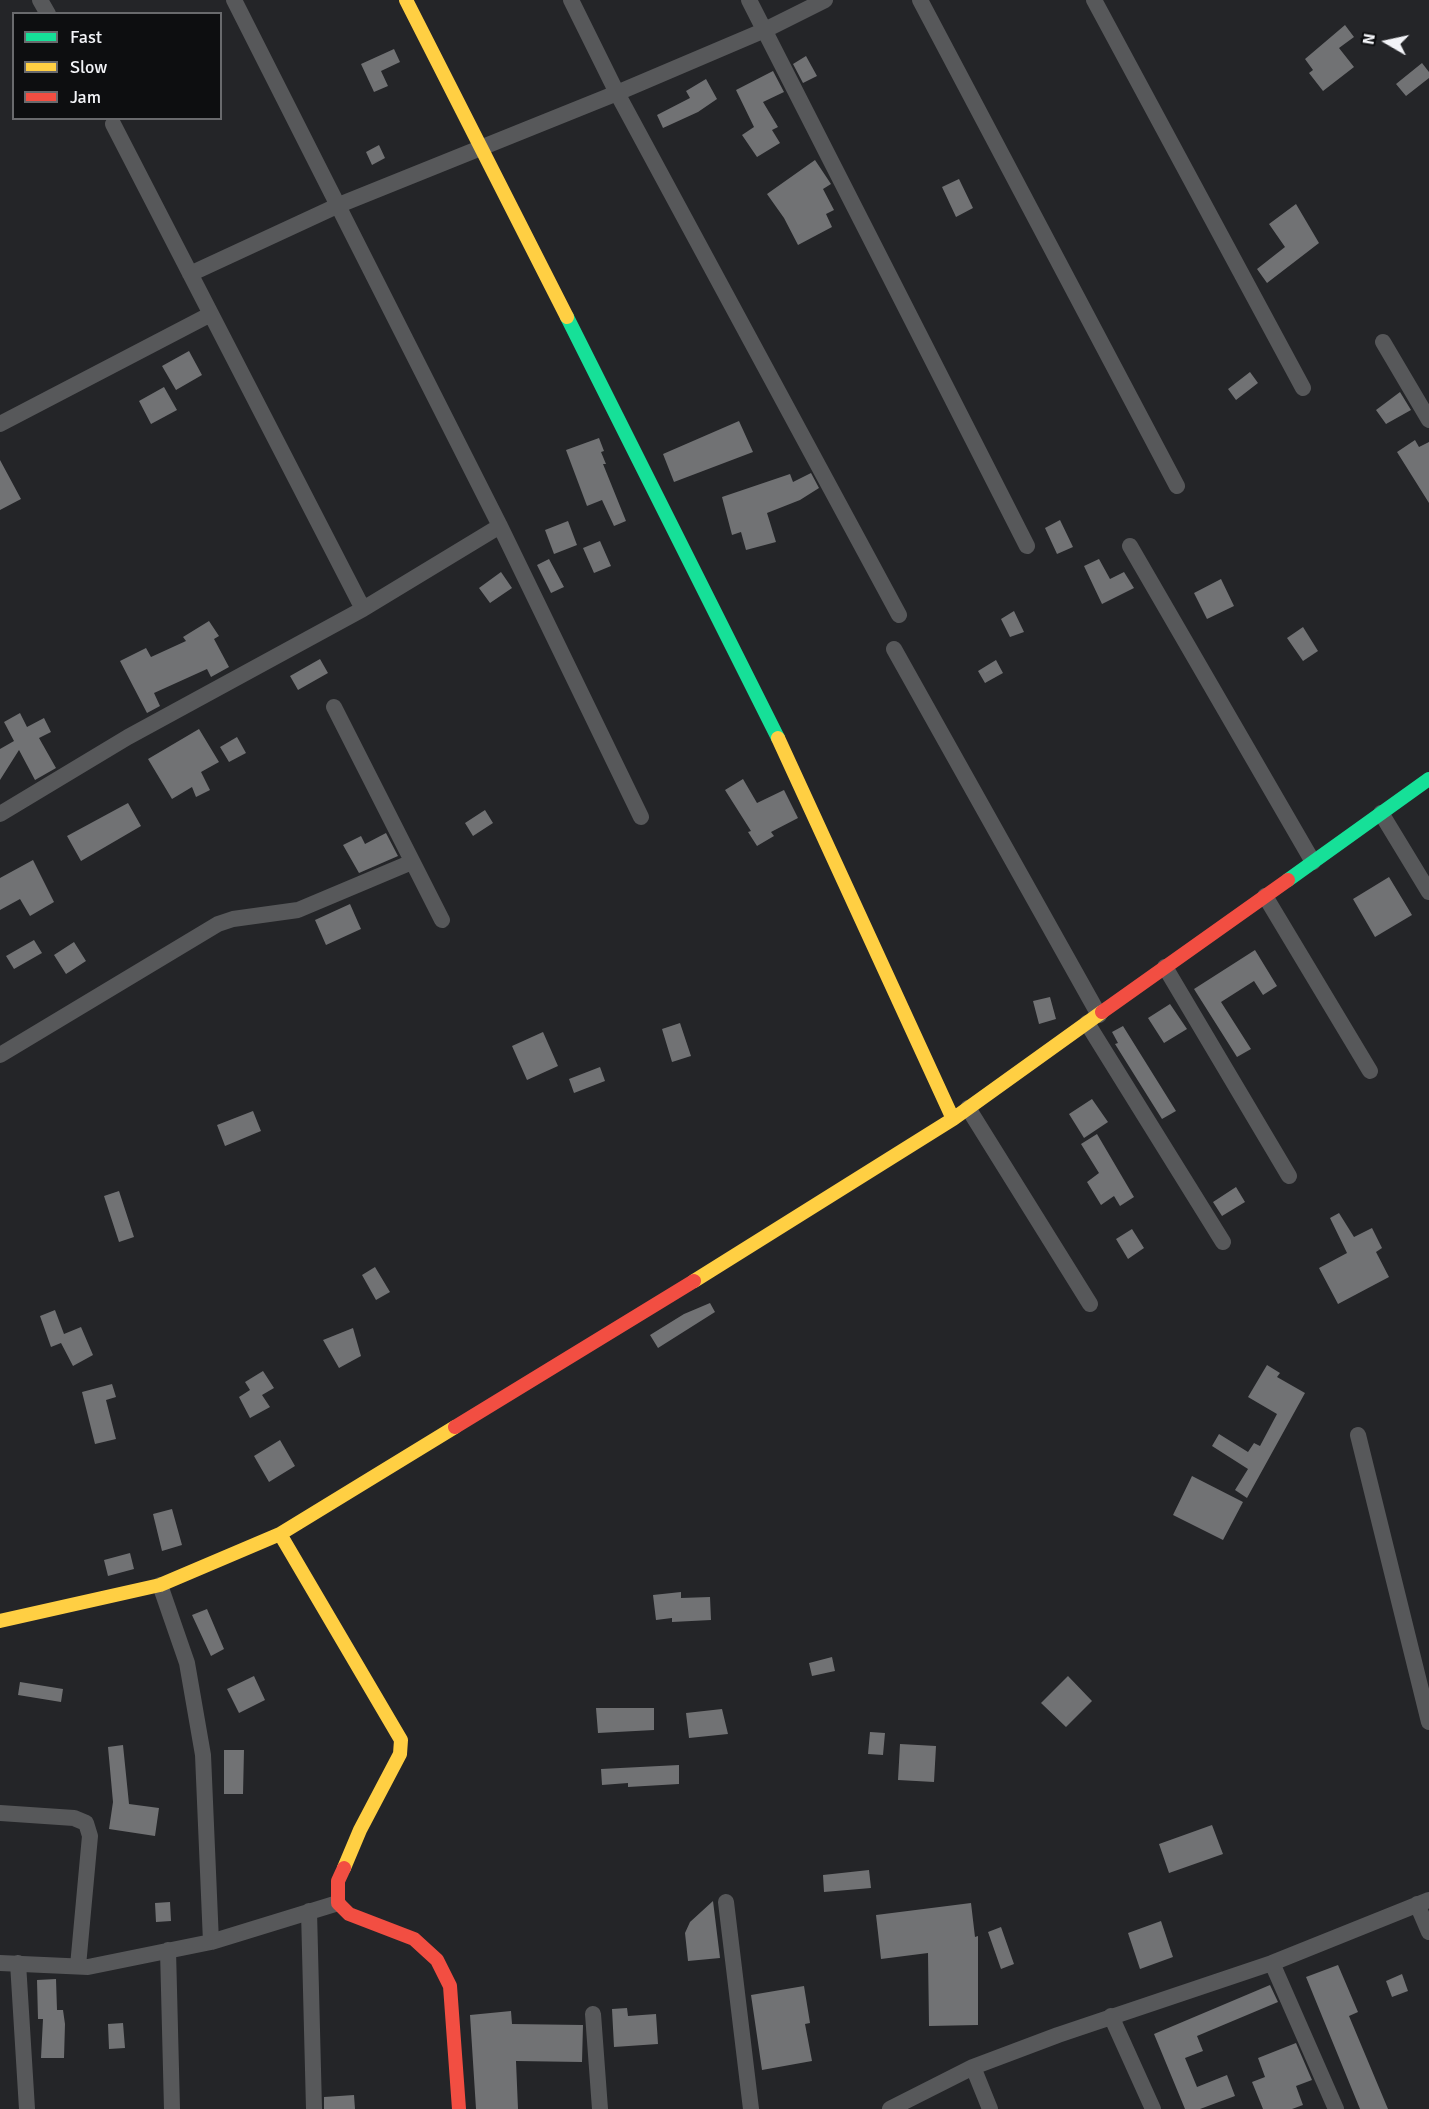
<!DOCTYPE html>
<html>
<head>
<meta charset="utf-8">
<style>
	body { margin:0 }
	#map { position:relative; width:1429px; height:2109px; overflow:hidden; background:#242528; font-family:Signika,sans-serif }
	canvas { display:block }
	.legend { position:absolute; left:12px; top:12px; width:210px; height:108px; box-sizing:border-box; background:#0d0e10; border:2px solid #696a6d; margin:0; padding:8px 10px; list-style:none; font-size:18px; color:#f3f4f8 }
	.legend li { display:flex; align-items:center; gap:12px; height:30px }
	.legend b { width:30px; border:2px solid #696a6d }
	.north { position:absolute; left:1357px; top:12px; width:60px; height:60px; -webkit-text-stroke:4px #0d0e10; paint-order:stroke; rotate:279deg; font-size:16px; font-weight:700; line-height:24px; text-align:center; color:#f3f4f8 }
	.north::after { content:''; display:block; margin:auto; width:21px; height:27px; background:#f3f4f8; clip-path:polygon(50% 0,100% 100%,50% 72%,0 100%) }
</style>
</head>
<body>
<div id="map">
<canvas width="1429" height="2109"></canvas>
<ul class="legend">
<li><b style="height:8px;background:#16e098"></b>Fast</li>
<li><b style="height:8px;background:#ffcf43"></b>Slow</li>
<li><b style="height:8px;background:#f24e42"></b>Jam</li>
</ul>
<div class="north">N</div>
</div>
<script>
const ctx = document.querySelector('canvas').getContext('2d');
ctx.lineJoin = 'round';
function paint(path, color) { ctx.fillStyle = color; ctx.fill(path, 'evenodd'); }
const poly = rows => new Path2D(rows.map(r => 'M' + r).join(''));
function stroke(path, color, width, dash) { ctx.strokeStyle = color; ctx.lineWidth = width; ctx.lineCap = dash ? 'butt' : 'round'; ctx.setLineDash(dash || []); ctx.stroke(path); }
const building = poly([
	[1345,25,1354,37,1339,48,1354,67,1323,91,1309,73,1313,70,1305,59],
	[394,49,400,62,381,71,388,86,374,92,361,64],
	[806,56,817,76,803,83,793,64],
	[1422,63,1429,72,1429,78,1406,96,1396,84],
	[773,71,784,92,763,102,778,127,772,130,780,143,757,157,742,135,754,127,736,90],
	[706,79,717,99,698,112,663,128,657,115,690,98,686,91],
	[379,145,385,158,372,165,366,152],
	[815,160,831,184,823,189,834,210,826,214,832,227,798,245,784,218,767,194],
	[959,179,973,208,956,217,942,187],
	[1296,204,1319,243,1267,283,1257,269,1285,247,1269,224],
	[189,351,202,375,176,390,162,366],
	[1250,372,1258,383,1236,400,1228,389],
	[164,387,177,410,151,424,139,401],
	[1400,392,1411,410,1386,424,1376,410],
	[739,421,753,452,674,482,663,454],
	[599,438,604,451,601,452,606,464,603,464,626,521,614,526,602,500,587,506,566,450],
	[1415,440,1419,447,1429,442,1429,503,1397,452],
	[0,460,21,499,0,510],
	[811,473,819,488,800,500,767,513,776,542,746,550,741,532,732,535,722,497,790,474,793,482],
	[1060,520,1073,547,1057,554,1045,528],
	[568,521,577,545,554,554,545,530],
	[600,541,611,566,594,573,583,548],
	[549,559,564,587,551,593,537,565],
	[1099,559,1110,579,1124,572,1134,588,1102,604,1084,566],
	[501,572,512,588,490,603,479,588],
	[1221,579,1234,606,1207,619,1194,593],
	[1014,611,1024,632,1010,637,1001,619],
	[209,621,219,636,214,639,229,667,211,677,207,669,154,693,160,706,147,713,120,661,146,648,151,657,186,641,183,637],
	[1303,627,1318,651,1303,661,1287,638],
	[320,659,328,673,298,690,290,676],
	[996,660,1003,673,985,683,978,671],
	[20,713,27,727,44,718,51,732,39,738,56,768,35,780,19,750,0,780,0,749,14,741,4,722],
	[199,729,219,762,201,772,210,790,196,797,192,787,172,799,148,759],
	[237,737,246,753,229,762,220,747],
	[743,779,757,803,784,790,798,818,771,832,774,836,757,846,748,832,751,831,725,790],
	[128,803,141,826,81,861,67,836],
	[485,810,493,823,473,836,465,823],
	[386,833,398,856,359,873,343,845,361,836,365,844],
	[33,860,54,902,30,916,20,899,0,910,0,878],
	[1389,877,1412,915,1375,937,1353,899],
	[350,904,361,929,326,945,315,920],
	[34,940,42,953,14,969,6,956],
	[74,942,86,961,66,974,54,955],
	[1255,950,1277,986,1263,995,1254,981,1221,1002,1251,1049,1237,1057,1194,989],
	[1050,997,1056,1019,1039,1024,1033,1001],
	[1170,1004,1187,1029,1164,1043,1148,1018],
	[680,1023,691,1056,672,1062,662,1029],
	[1123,1026,1176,1111,1162,1119,1115,1044,1118,1043,1112,1032],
	[543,1032,558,1066,527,1080,512,1046],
	[600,1067,605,1081,574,1093,569,1079],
	[1092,1099,1108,1122,1084,1138,1069,1114],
	[253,1111,261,1131,225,1146,217,1125],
	[1097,1134,1134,1197,1120,1206,1114,1196,1101,1205,1087,1182,1099,1173,1081,1144],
	[1236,1187,1245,1202,1222,1216,1213,1202],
	[119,1191,134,1237,119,1242,104,1196],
	[1339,1213,1354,1237,1372,1228,1382,1248,1376,1252,1389,1277,1338,1304,1319,1268,1347,1253,1330,1218],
	[1132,1229,1144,1248,1128,1259,1116,1239],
	[375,1267,390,1292,376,1300,362,1275],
	[710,1303,715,1312,658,1348,650,1335,684,1314],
	[55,1310,64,1334,81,1327,93,1355,73,1366,61,1343,51,1347,40,1316],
	[353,1328,361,1356,339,1368,323,1340],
	[1267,1365,1280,1373,1277,1377,1305,1393,1247,1498,1235,1490,1248,1469,1212,1446,1219,1434,1248,1452,1254,1443,1260,1446,1277,1414,1248,1397],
	[263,1371,274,1388,262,1395,270,1407,250,1418,239,1397,250,1390,245,1382],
	[112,1384,116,1397,106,1400,116,1439,95,1444,82,1392],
	[280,1440,295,1466,269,1482,254,1456],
	[1192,1476,1243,1502,1223,1540,1173,1515],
	[172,1509,182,1545,162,1551,153,1514],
	[130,1553,134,1569,108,1576,104,1560],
	[681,1592,681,1598,710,1597,711,1620,672,1622,672,1618,656,1620,653,1595],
	[207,1609,224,1649,211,1656,192,1615],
	[832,1657,835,1671,812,1676,809,1663],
	[254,1676,265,1700,239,1713,227,1689],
	[1068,1676,1092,1701,1066,1727,1041,1703],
	[20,1682,63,1689,61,1702,18,1695],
	[596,1708,654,1708,654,1730,598,1733],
	[722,1709,728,1734,689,1738,686,1713],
	[870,1732,885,1733,883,1755,868,1754],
	[900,1744,936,1746,934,1782,898,1780],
	[123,1745,129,1804,159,1808,155,1836,109,1829,113,1802,108,1747],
	[224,1750,244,1750,243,1794,224,1794],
	[679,1765,679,1784,628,1787,628,1783,602,1785,601,1769],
	[1212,1825,1223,1854,1169,1873,1159,1844],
	[869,1870,871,1888,824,1892,823,1875],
	[713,1901,720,1958,688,1961,685,1933,690,1922],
	[170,1902,171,1921,156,1922,155,1903],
	[971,1903,975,1937,978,1936,978,2025,929,2026,928,1953,881,1959,876,1915],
	[1161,1921,1173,1957,1140,1969,1128,1933],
	[1001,1927,1014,1964,1001,1969,988,1932],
	[1338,1965,1358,2012,1349,2016,1388,2109,1360,2109,1306,1977],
	[1402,1974,1408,1991,1392,1997,1386,1981],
	[56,1979,57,2010,63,2010,65,2024,64,2058,41,2058,43,2019,38,2019,37,1980],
	[1270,1985,1278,2002,1197,2036,1203,2051,1185,2058,1197,2087,1227,2075,1235,2096,1200,2109,1185,2109,1154,2034],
	[804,1986,810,2023,805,2024,812,2061,762,2070,751,1995],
	[627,2008,628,2016,656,2014,658,2044,614,2047,612,2009],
	[511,2011,512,2024,583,2025,582,2062,516,2061,518,2109,476,2109,470,2015],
	[123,2023,125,2048,109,2049,108,2024],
	[1296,2043,1312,2080,1296,2086,1303,2105,1292,2109,1263,2109,1252,2082,1265,2077,1258,2058],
	[354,2095,355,2109,324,2109,324,2097]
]);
const street = poly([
	[40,0,48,14],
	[234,0,500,526,641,817],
	[571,0,617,93,899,615],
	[749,0,1027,546],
	[920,0,1177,486],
	[1094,0,1303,388],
	[113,124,363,609],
	[190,274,339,205,617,93,765,30,825,0],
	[1383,342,1429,420],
	[0,424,211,314],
	[1130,546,1313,862],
	[894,649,1099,1015],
	[334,707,442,920],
	[1381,813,1429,892],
	[0,814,128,737,363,609,500,526],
	[1265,896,1370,1071],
	[1165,967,1289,1176],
	[1087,1023,1223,1242],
	[0,1055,218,924,233,919,298,910,412,862],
	[968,1108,1090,1304],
	[1358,1435,1429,1722],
	[160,1585,187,1663,203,1755,211,1942],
	[0,1813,74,1818,86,1823,90,1836,78,1966],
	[726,1902,751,2109],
	[1417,1904,1429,1932],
	[309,1911,314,2109],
	[168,1950,172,2109],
	[0,1963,88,1967,211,1942,338,1903],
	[18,1963,27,2109],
	[1272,1963,1336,2109],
	[593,2014,600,2109],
	[1111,2016,1153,2109],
	[973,2067,990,2109],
	[890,2109,973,2067,1058,2035,1272,1963,1429,1900]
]);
const fast = poly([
	[567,317,778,738],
	[1288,880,1429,779]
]);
const slow = poly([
	[406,0,567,317],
	[778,738,953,1119],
	[694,1281,953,1119,1102,1012],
	[280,1534,401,1740,400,1754,360,1830,344,1868],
	[0,1621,160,1585,280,1534,455,1427]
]);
const jam = poly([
	[1102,1012,1288,880],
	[455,1427,694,1281],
	[344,1868,338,1881,338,1903,349,1914,414,1939,437,1960,450,1986,459,2109]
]);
paint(building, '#717274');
stroke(street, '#57585a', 16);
stroke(fast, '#16e098', 14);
stroke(slow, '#ffcf43', 14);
stroke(jam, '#f24e42', 14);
</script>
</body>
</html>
